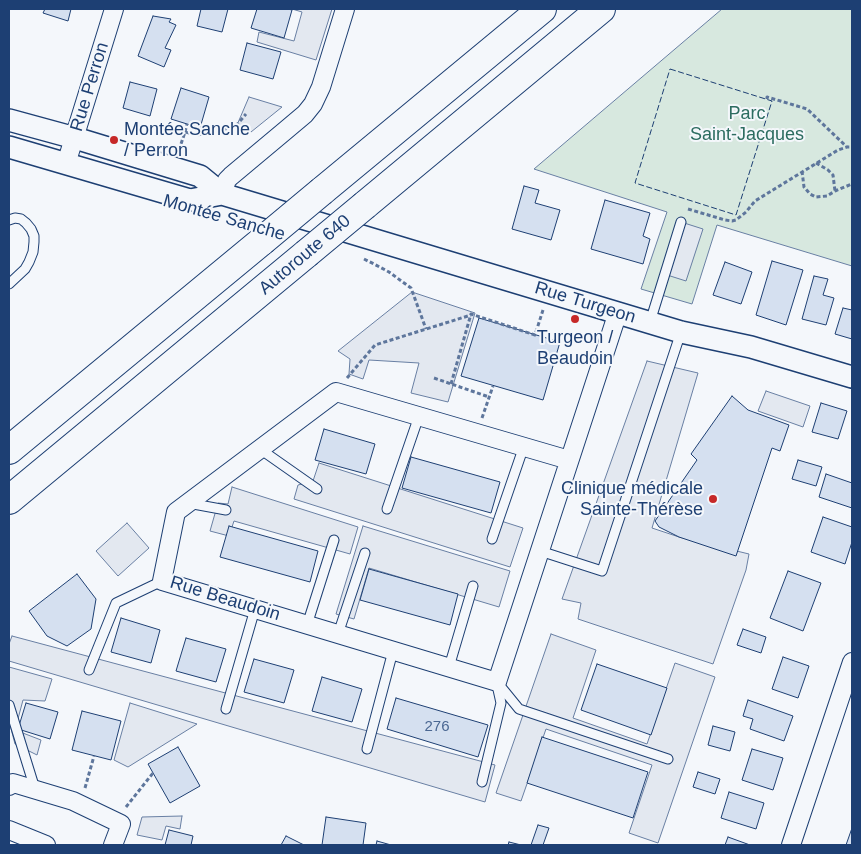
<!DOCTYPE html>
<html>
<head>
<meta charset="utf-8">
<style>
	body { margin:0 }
	#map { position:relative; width:861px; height:854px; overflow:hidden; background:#f4f7fb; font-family:Arial,sans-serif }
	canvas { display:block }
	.frame { position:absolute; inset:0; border:10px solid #1d3f73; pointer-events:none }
</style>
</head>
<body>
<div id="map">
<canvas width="861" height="854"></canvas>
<div class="frame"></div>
</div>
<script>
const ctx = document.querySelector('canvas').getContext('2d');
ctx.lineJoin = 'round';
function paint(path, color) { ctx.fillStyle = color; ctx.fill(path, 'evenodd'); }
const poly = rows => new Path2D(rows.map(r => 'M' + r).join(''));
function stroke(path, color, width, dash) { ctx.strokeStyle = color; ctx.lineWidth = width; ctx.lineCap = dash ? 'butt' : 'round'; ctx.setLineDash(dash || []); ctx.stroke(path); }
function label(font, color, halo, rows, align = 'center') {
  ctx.font = font + ' Arial,sans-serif'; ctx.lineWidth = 4; ctx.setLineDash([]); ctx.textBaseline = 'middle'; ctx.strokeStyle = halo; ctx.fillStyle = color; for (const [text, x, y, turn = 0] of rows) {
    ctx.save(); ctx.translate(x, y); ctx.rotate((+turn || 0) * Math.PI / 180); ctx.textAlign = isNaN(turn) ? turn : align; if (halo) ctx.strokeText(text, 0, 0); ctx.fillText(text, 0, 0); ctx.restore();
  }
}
const green = poly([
	[722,9,852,9,852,266,717,225,692,304,641,289,667,212,534,169,722,9]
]);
const parking = poly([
	[292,9,332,9,316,60,257,42,259,32,294,41,302,12,292,9],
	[249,97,282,107,251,132,237,125,249,97],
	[681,222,703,229,686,281,664,274,681,222],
	[412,292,475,313,448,402,411,393,419,363,369,360,363,379,349,374,350,359,338,351,412,292],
	[647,361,698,373,652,528,679,537,749,554,746,570,713,664,578,619,581,603,562,599,647,361],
	[766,391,810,406,803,427,758,411,766,391],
	[319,463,523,528,510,567,294,499,298,485,313,481,319,463],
	[232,487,358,527,350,554,234,521,229,536,210,531,218,503,228,504,232,487],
	[127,523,149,548,118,576,96,551,127,523],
	[363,526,510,571,499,607,369,568,354,619,336,614,363,526],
	[551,634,596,650,573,718,647,744,675,663,715,677,658,843,629,833,652,765,546,729,521,801,496,793,551,634],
	[12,636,495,765,485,802,9,661,9,644,12,636],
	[9,667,52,679,45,701,23,700,15,730,41,740,37,755,15,744,9,721,9,667],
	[130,703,197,724,128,767,114,760,130,703],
	[182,816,180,829,166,826,162,840,137,835,142,817,182,816]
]);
const building = poly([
	[45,9,71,9,68,21,43,13,45,9],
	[201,9,228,9,222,32,197,26,201,9],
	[257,9,288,9,292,10,284,38,251,28,257,9],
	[153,16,171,19,169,22,176,25,165,48,171,50,164,67,138,56,153,16],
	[247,43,281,52,273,79,240,70,247,43],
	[130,82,157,89,150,116,123,108,130,82],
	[181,88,209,97,200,128,171,119,181,88],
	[524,186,539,190,535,203,560,210,551,240,512,229,524,186],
	[605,200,650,213,643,236,650,239,643,264,591,249,605,200],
	[772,261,803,270,786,325,756,315,772,261],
	[725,262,752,272,741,304,713,295,725,262],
	[814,276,828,279,823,295,834,298,826,325,802,319,814,276],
	[843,308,852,310,852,339,835,334,843,308],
	[479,318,560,342,543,400,461,376,479,318],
	[732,396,748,410,789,425,780,451,772,448,736,556,679,537,659,527,655,521,697,460,691,454,732,396],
	[821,403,847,411,838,439,812,432,821,403],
	[324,429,375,444,366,474,315,460,324,429],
	[411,457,500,482,491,513,402,488,411,457],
	[798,460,822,467,816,486,792,479,798,460],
	[826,474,852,483,852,508,819,497,826,474],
	[823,517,852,527,852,542,845,564,811,552,823,517],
	[229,526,318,551,310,582,220,557,229,526],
	[369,569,458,594,450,625,360,600,369,569],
	[788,571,821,583,803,631,770,618,788,571],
	[77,574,96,599,91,629,67,646,47,636,29,611,77,574],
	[121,618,160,630,151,663,111,652,121,618],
	[743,629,766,637,761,653,737,645,743,629],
	[186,638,226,649,216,682,176,671,186,638],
	[783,657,809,666,798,698,772,689,783,657],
	[254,659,294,670,284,703,244,692,254,659],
	[597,664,667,688,651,735,581,710,597,664],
	[322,677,362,689,352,722,312,711,322,677],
	[396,698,488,725,478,757,387,729,396,698],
	[748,700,793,716,784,741,750,729,753,719,743,716,748,700],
	[26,703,58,712,50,739,18,729,26,703],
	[82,711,121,721,111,760,72,750,82,711],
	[713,726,735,732,730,751,708,745,713,726],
	[542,737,648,772,633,818,527,783,542,737],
	[178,747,200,786,170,803,148,764,178,747],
	[752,749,783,758,773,790,742,780,752,749],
	[698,772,720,779,715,794,693,787,698,772],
	[729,792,764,803,756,829,721,818,729,792],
	[326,817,366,823,363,845,322,845,326,817],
	[538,825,549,828,543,845,531,845,538,825],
	[852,828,852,845,846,845,852,828],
	[169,830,193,836,191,845,165,845,169,830],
	[286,836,304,845,281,845,286,836],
	[728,837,750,845,725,845,728,837],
	[377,841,391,845,376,845,377,841],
	[509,842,521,845,508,845,509,842]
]);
const path = poly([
	[767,99,767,97,807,109,847,147],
	[185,132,187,124],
	[179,150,185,132,197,135,235,127,246,114],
	[816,163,828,170,833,175,835,191],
	[802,171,804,187,810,194,816,197,827,196,835,191,852,184],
	[688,209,725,220,732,221,736,220,746,212,755,201,838,150,847,147,852,147],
	[364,259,374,264,389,272,411,288,426,329],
	[347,378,375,345,471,315],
	[434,378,489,397],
	[451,384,471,314,535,335,543,310],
	[482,418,493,386],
	[85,788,94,756],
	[126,807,153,773]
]);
const service = poly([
	[9,220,15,218,21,219,26,223,31,229,34,236,34,242,33,252,29,262,25,269,9,284],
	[650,322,681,222],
	[260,449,317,489],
	[188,503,226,510],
	[387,509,419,416],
	[492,539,524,446],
	[540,551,602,571,681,332],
	[307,625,334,540],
	[338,634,365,553],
	[449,667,473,586],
	[89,670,116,603,162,581],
	[497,682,519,709,668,759],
	[9,705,35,789],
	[226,709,255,609],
	[367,749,393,651],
	[482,782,501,703,497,685]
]);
const minor = poly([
	[66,164,114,9],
	[222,194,227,180,231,176,286,130,305,114,313,104,321,87,345,9],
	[569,460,336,392,176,512,162,581,497,682,618,312],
	[9,786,13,783,73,801,121,824,113,845],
	[9,830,46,845],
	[791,845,852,662]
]);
const tertiary = poly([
	[9,120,75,138,200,176,222,194,681,332,751,347,852,377],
	[9,147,190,200,222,194]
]);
const motorway = poly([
	[322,191,542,9],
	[365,205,601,9],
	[9,450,262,241],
	[9,500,306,254]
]);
const motorwayBridge = poly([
	[262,241,322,191],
	[306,254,365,205]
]);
const fence = poly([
	[670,69,772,101,736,215,635,183,670,69]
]);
const markers = [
	[114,140,5,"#c62828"],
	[575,319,5,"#c62828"],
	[713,499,5,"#c62828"]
];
const numberNames = [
	["276",437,727]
];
const streetNames = [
	["Rue Perron",90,87,-73],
	["Montée Sanche",224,218,16],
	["Autoroute 640",305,255,-40],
	["Rue Turgeon",585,303,17],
	["Rue Beaudoin",225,599,17]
];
const parkNames = [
	["Parc",747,114],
	["Saint-Jacques",747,135]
];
const poiNames = [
	["Montée Sanche",124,130],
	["/ Perron",124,151],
	["Turgeon /",575,338,"center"],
	["Beaudoin",575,359,"center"],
	["Clinique médicale",703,489,"right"],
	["Sainte-Thérèse",703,510,"right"]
];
paint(green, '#d7e8df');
stroke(green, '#687fa3', 1);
paint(parking, '#e3e8f0');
stroke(parking, '#687fa3', 1);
paint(building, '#d5e0f0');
stroke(building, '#1d3f73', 1);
stroke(service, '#1d3f73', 11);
stroke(minor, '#1d3f73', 20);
stroke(tertiary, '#1d3f73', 24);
stroke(motorway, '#1d3f73', 30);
stroke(path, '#5e769c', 3, [4, 2.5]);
stroke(service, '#f4f7fb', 9);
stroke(minor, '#f4f7fb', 18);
stroke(tertiary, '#f4f7fb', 21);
stroke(motorway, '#f4f7fb', 28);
stroke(motorwayBridge, '#1d3f73', 30, []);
stroke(motorwayBridge, '#f4f7fb', 28);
stroke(fence, '#1d3f73', 1, [6, 2.5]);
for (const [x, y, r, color] of markers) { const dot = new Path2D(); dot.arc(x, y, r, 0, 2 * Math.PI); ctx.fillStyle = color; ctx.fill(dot); stroke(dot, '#f4f7fb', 2); }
label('15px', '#4b6792', null, numberNames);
label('18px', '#1d3f73', '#f4f7fb', streetNames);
label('18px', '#2c6c60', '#f4f7fb', parkNames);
label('18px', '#1d3f73', '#f4f7fb', poiNames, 'left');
</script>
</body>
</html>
